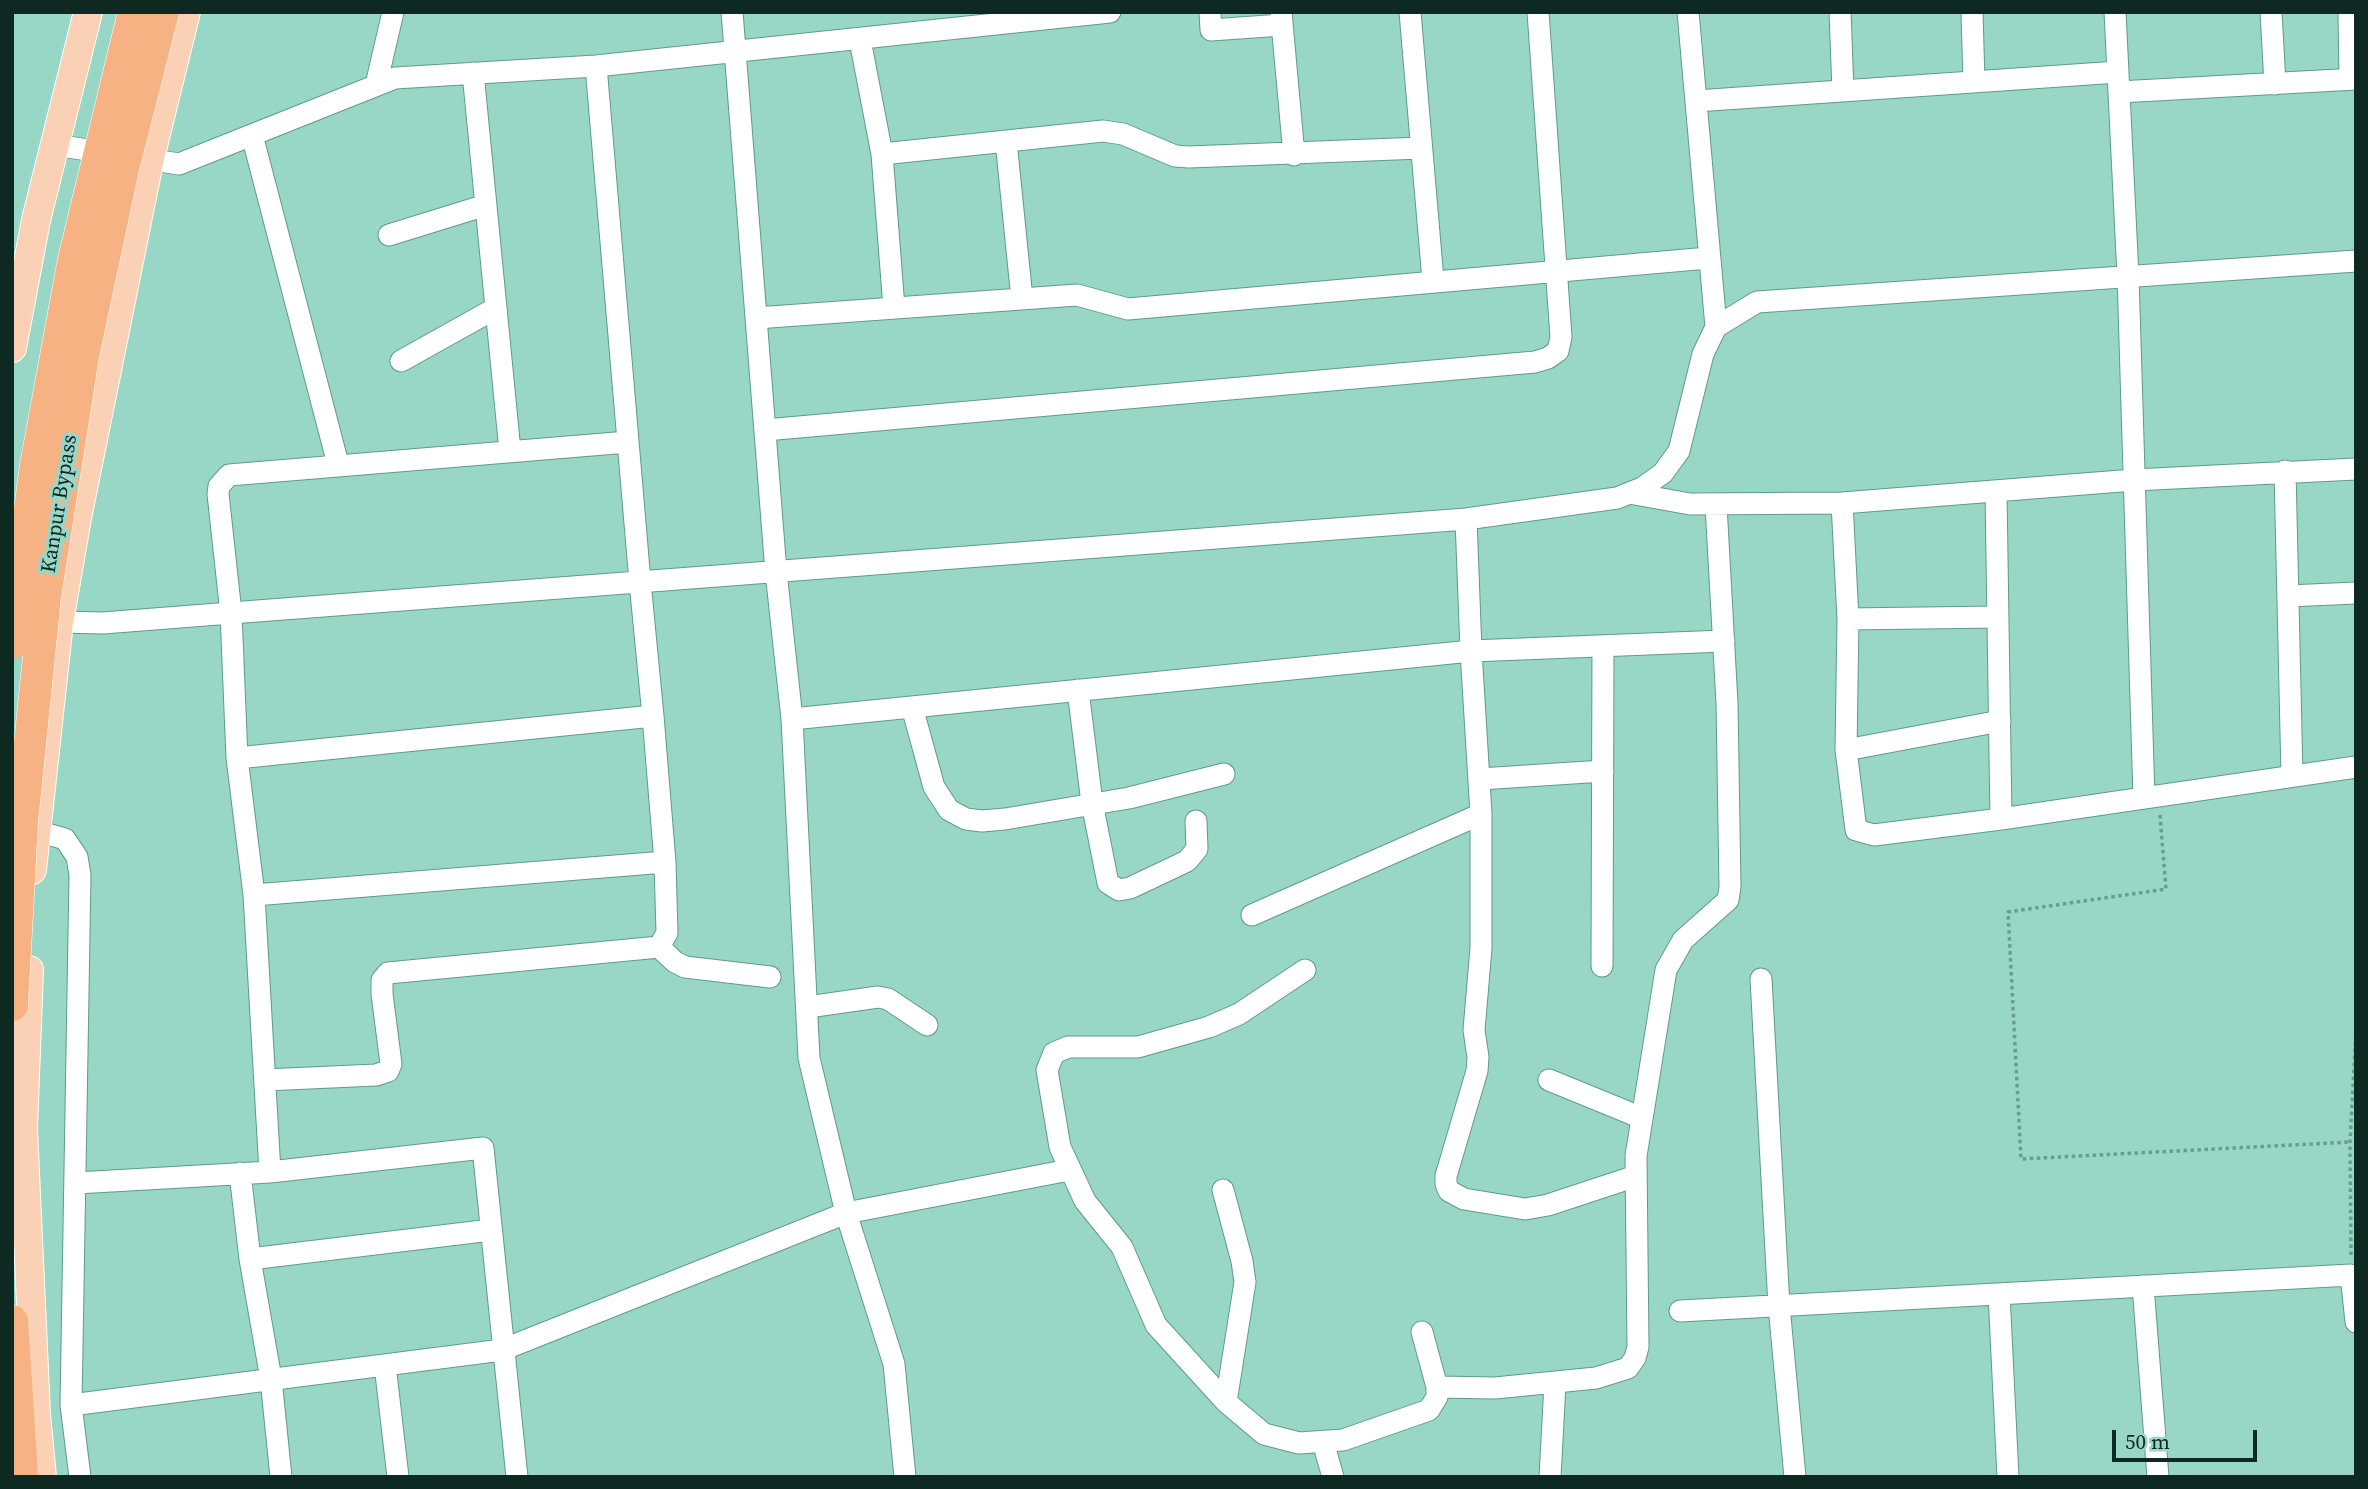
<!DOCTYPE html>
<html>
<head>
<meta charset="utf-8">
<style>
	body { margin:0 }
	#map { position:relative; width:2368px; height:1489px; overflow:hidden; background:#98d6c5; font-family:"Source Serif 4",serif }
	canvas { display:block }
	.frame { position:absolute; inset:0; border:14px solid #0e2822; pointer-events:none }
	.scale { position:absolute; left:2112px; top:1430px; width:145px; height:32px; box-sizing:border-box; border:4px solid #0e2822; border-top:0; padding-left:9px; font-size:21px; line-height:24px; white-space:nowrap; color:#0e2822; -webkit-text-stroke:5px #98d6c5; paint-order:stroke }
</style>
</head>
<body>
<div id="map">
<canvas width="2368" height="1489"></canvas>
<div class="frame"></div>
<div class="scale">50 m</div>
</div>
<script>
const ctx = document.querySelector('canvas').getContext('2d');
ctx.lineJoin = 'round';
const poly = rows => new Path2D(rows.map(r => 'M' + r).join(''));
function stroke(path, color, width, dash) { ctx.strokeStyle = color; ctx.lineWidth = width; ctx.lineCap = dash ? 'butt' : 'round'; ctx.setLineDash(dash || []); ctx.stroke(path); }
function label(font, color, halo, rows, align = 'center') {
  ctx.font = font + ' "Source Serif 4",serif'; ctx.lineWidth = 7; ctx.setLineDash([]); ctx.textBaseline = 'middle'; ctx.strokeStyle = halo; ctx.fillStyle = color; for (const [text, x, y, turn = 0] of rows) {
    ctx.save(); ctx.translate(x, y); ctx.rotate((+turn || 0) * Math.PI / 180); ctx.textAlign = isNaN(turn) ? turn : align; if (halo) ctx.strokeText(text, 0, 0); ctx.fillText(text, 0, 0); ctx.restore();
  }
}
const path = poly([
	[2160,815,2166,889,2008,912,2021,1159,2350,1142],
	[2351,1255,2350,1142,2356,1030]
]);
const minor = poly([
	[732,12,776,572,792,719,809,1058,846,1213,894,1364,905,1477],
	[1210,12,1211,30,1282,25],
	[1281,12,1294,155],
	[1410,12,1433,280],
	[1688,12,1716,327],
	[1840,12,1843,91],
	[1972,12,1974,82],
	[2271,12,2275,84],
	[2349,12,2350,79],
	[860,40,882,154,894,308],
	[596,66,640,582,653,716,665,862,254,895,237,758,653,716],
	[473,73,510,451],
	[376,85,393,12],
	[2119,92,2356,79],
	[1696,101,2118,72],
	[252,135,338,464],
	[1006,141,1022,299],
	[55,145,179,164,395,78,596,66,1110,12],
	[882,154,1103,131,1123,134,1175,156,1189,157,1421,148],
	[389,235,486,205],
	[756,318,1077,295,1128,309,1708,258],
	[401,361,496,308],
	[765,430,1535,362,1548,358,1558,351,1561,337,1538,12],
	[2285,471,2292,776],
	[1996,491,2001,819,2144,798,2128,276,2115,12],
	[1629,493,1690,504,1842,503],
	[2288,596,2356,593],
	[1848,619,1998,617],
	[59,622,103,623,231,613,1466,519,1617,498,1642,488,1663,473,1679,451,1703,354,1716,327,1757,302,2356,261],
	[1078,690,1092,803,1108,883,1119,890,1130,888,1187,861,1197,849,1196,821],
	[912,707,934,787,949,810,966,819,982,821,1005,819,1129,798,1224,774],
	[792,719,1471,651,1466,519],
	[1846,750,2000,721],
	[237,758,231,613,218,494,219,486,229,475,628,442],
	[1480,779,1603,771],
	[2144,798,2356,767],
	[2001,819,1874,835,1856,830,1846,750,1848,619,1842,503,2134,480,2356,469],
	[37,831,65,839,77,857,80,875,71,1405,80,1477],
	[254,895,270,1172],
	[1252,915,1481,814],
	[659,947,675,962,685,967,770,977],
	[1602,966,1603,646],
	[1305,970,1239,1014,1209,1027,1138,1047,1068,1047,1054,1053,1047,1070,1060,1147,1085,1201,1122,1247,1156,1325,1226,1402,1264,1434,1299,1443,1343,1440,1429,1410,1437,1397,1437,1387,1422,1332],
	[1761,979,1779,1306,1795,1477],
	[808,1007,878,997,888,999,927,1025],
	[265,1080,376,1075,388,1071,391,1064,382,994,382,980,388,973,659,947,667,933,665,862],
	[1549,1080,1642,1118],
	[240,1173,250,1259,271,1379,281,1477],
	[1636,1176,1548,1205,1525,1209,1464,1199,1449,1191,1446,1184,1446,1176,1477,1071,1478,1057,1474,1030,1481,948,1481,814,1471,651,1724,641],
	[76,1183,270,1172,483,1148,517,1477],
	[1223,1190,1242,1261,1245,1282,1226,1402],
	[250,1259,491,1230],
	[2143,1286,2158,1477],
	[1999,1294,2008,1477],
	[1680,1311,2351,1275,2356,1322],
	[385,1365,398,1477],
	[1437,1387,1495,1388,1596,1378,1628,1368,1635,1358,1638,1347,1636,1156,1666,970,1683,940,1728,900,1730,887,1727,703,1716,505],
	[71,1405,502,1350,846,1213,1069,1170],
	[1323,1442,1333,1477],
	[1550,1477,1555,1384]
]);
const major = poly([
	[12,348,36,220,88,12],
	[32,870,59,622,77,518,149,162,186,12],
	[29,970,23,1129,36,1414,42,1477]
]);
const highway = poly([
	[12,1321,22,1477]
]);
const highwayBridge = poly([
	[12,643,36,465,74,259,134,12],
	[12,1005,22,822,45,597,83,356,123,169,163,12]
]);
const streetNames = [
	["Kanpur Bypass",60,504,-81]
];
stroke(minor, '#5f9b8b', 23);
stroke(major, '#fff', 30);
stroke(highway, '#fff', 33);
stroke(path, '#6a9d8f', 3.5, [3.5, 3.5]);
stroke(minor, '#fff', 21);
stroke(major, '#fad1b5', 28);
stroke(highway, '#f6b283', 32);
stroke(highwayBridge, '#fff', 33, []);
stroke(highwayBridge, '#f6b283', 32);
label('21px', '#0e2822', '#98d6c5', streetNames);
</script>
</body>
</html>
